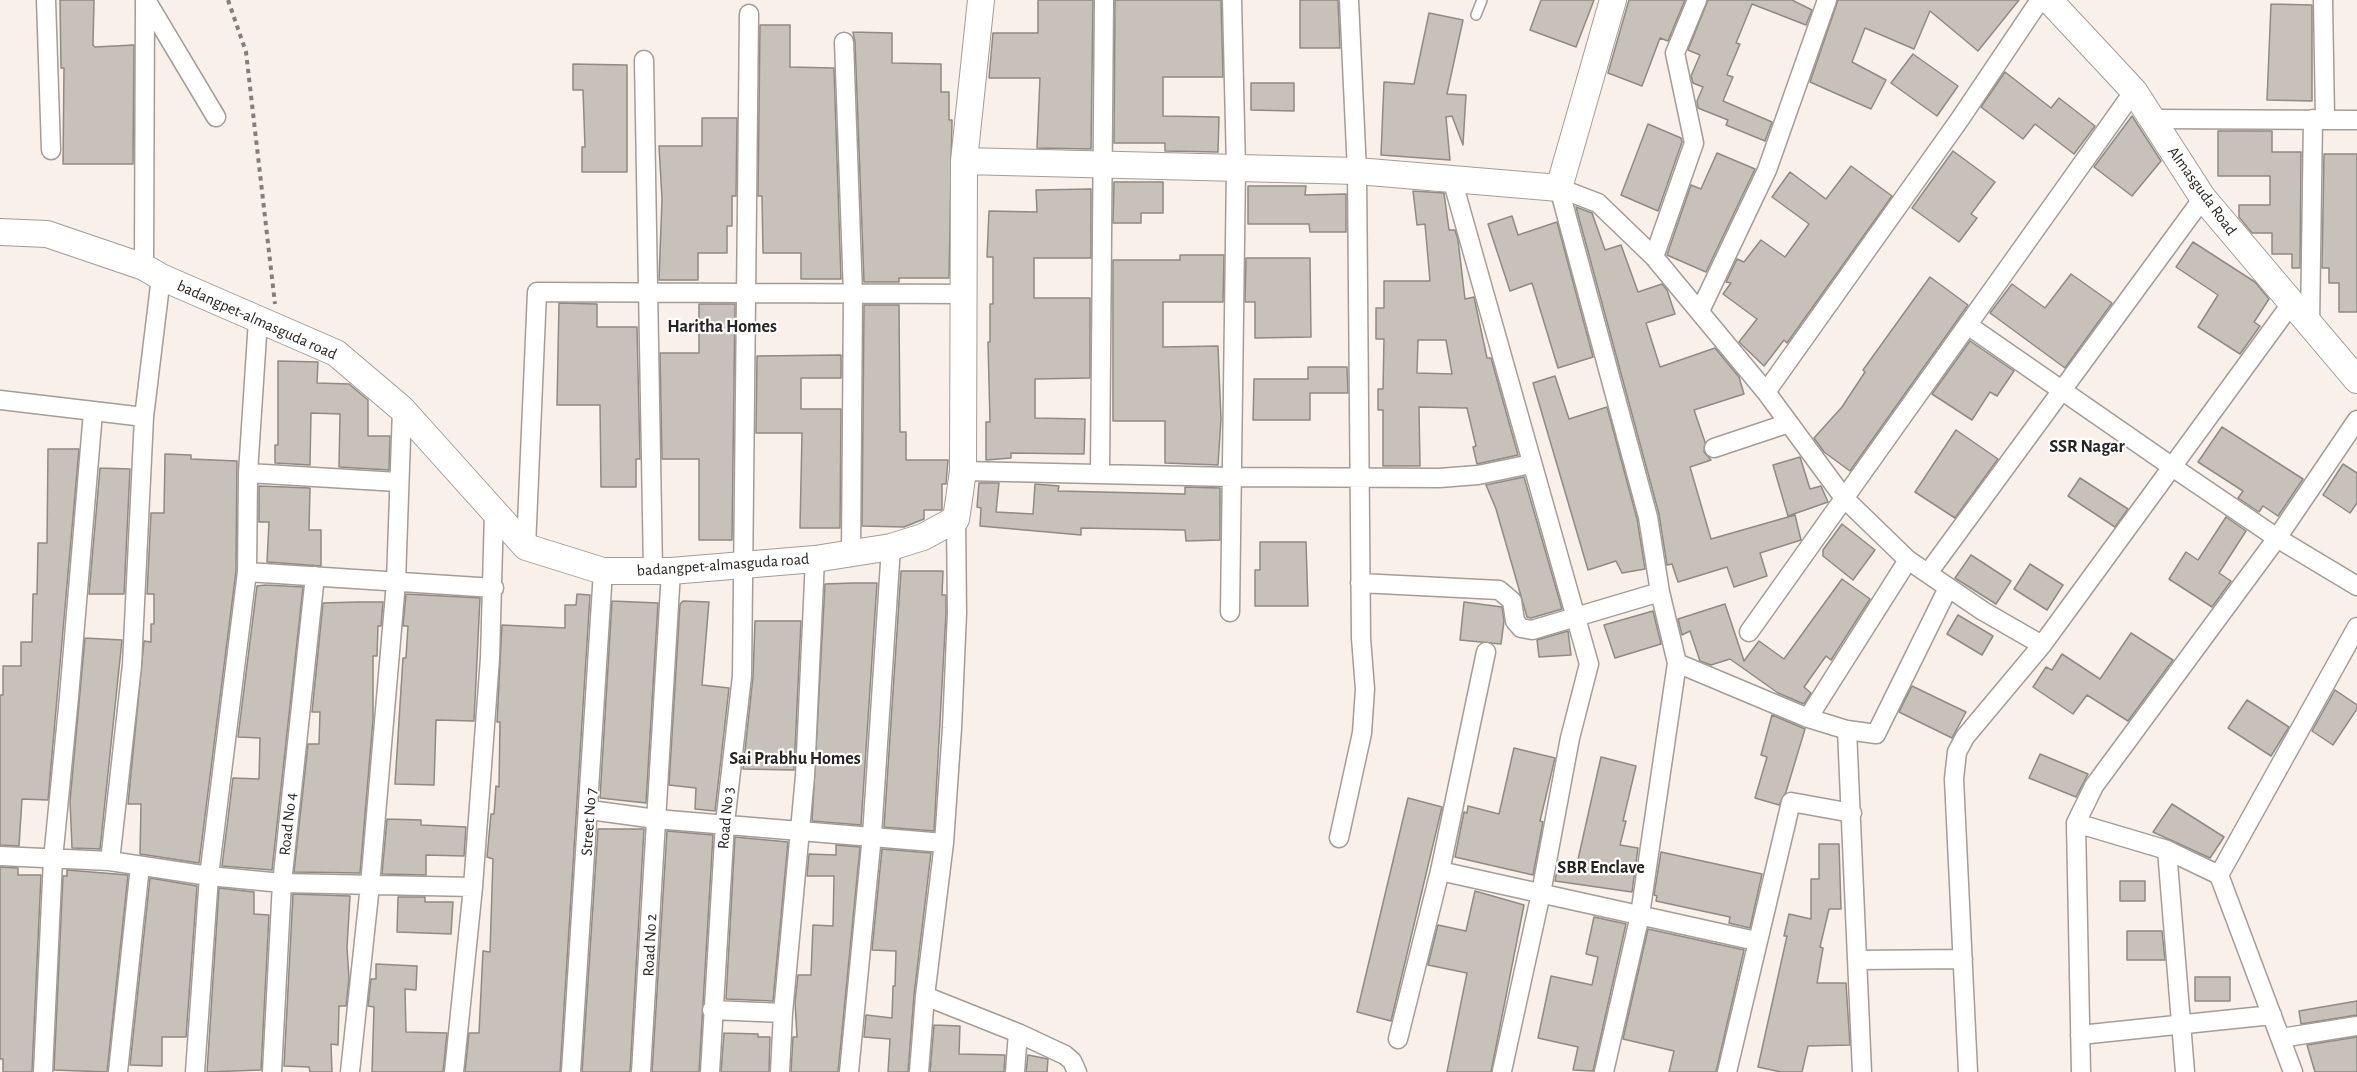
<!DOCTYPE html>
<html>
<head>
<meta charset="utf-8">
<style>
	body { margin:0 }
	canvas { display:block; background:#f9f0ea }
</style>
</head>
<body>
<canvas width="2357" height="1072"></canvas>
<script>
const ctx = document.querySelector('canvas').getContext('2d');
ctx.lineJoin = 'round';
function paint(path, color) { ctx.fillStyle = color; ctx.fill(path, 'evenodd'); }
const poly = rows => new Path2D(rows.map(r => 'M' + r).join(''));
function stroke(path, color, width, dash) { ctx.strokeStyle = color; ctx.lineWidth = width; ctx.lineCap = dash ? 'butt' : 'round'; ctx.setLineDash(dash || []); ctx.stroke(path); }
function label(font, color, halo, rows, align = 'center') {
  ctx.font = font + ' "Alegreya Sans",sans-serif'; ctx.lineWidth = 4.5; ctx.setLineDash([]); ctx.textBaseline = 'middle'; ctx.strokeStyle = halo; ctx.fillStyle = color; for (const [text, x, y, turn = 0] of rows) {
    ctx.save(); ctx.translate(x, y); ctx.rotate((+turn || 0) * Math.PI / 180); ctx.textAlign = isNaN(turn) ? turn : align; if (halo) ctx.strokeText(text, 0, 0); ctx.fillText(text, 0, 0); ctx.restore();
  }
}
const building = poly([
	[60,0,94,0,93,45,95,47,134,45,133,164,63,164,64,68,61,68,60,0],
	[1038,0,1093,0,1091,149,1037,148,1040,78,989,78,993,33,1038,33,1038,0],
	[1115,0,1221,0,1223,77,1163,77,1163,116,1219,117,1218,152,1165,151,1165,143,1114,143,1115,0],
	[1300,0,1338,0,1340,48,1300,48,1300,0],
	[1541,0,1594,0,1576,47,1530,30,1541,0],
	[1629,0,1685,0,1668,41,1660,38,1642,86,1608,73,1629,0],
	[1708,0,1792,0,1812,10,1806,25,1752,4,1736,43,1740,44,1727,75,1733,77,1723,101,1772,122,1765,141,1726,125,1728,120,1698,108,1697,101,1703,87,1693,83,1691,76,1700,55,1688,50,1708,0],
	[1838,0,2019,0,1978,51,1930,11,1914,49,1865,28,1852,62,1886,80,1871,109,1810,82,1838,0],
	[2271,4,2312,5,2312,101,2267,100,2271,4],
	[1429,13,1463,20,1447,94,1466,95,1463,145,1452,116,1446,117,1450,160,1381,155,1384,82,1414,84,1429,13],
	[760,25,790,25,790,67,834,68,841,279,801,279,801,253,763,253,762,196,758,196,760,25],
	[853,32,892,33,892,63,941,64,941,92,949,92,949,120,952,120,949,278,899,278,899,282,864,282,855,42,853,32],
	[1913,54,1958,86,1937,116,1891,83,1913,54],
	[573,64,627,65,627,172,582,172,582,147,585,147,583,90,573,90,573,64],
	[2005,72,2051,108,2059,98,2095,126,2074,154,2035,124,2023,139,1981,107,2005,72],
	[1251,83,1294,83,1294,111,1251,110,1251,83],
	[2132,116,2161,161,2132,196,2094,167,2132,116],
	[702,118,737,118,736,196,732,196,732,226,727,226,727,253,698,253,698,280,659,280,662,199,659,146,702,146,702,118],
	[1648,124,1681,138,1682,142,1658,211,1621,195,1648,124],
	[2218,131,2272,131,2272,152,2301,152,2300,268,2292,268,2292,254,2272,254,2272,233,2252,233,2239,217,2239,205,2270,205,2270,176,2218,176,2218,131],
	[1953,151,1995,182,1971,214,1977,218,1959,242,1912,208,1953,151],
	[1717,153,1755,169,1706,272,1667,255,1691,185,1701,189,1717,153],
	[2324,154,2357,154,2357,312,2339,312,2339,283,2329,283,2329,268,2322,268,2324,154],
	[1851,166,1892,196,1787,343,1784,340,1764,366,1739,342,1757,319,1723,294,1731,283,1726,282,1737,259,1744,262,1761,240,1785,257,1809,224,1772,197,1790,172,1826,199,1851,166],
	[1114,182,1163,182,1163,213,1141,213,1141,223,1113,223,1114,182],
	[1248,186,1306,186,1305,195,1346,194,1346,232,1310,232,1309,224,1248,224,1248,186],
	[1091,189,1091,258,1034,258,1034,298,1090,298,1090,378,1035,379,1035,418,1085,419,1084,454,1011,453,1011,458,986,460,986,422,990,422,988,342,990,342,990,304,993,304,993,257,987,257,989,211,1037,212,1036,190,1091,189],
	[1413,191,1444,193,1449,230,1455,230,1458,240,1465,299,1474,297,1487,358,1491,358,1518,455,1477,464,1473,447,1476,446,1467,408,1419,407,1420,466,1383,466,1383,410,1378,410,1378,389,1383,389,1384,339,1376,339,1376,308,1384,308,1384,281,1430,281,1425,224,1417,225,1413,191],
	[1418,340,1446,340,1452,374,1417,373,1418,340],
	[1576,207,1592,213,1605,250,1621,245,1638,292,1662,284,1667,290,1675,314,1646,323,1660,367,1715,348,1739,377,1744,394,1694,410,1705,442,1704,452,1711,460,1690,467,1711,539,1795,515,1801,540,1760,553,1767,576,1734,587,1727,567,1678,582,1672,564,1667,565,1659,514,1576,207],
	[1512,216,1518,235,1557,222,1593,357,1558,368,1532,283,1510,291,1488,224,1512,216],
	[2193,242,2255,282,2269,299,2254,322,2260,326,2240,354,2198,327,2218,295,2176,267,2193,242],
	[1180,255,1224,255,1223,302,1163,302,1163,347,1218,346,1221,419,1218,465,1165,463,1165,421,1113,421,1113,260,1180,260,1180,255],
	[1246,258,1310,258,1311,337,1255,338,1255,302,1245,302,1246,258],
	[2071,274,2112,303,2065,368,1990,313,2012,284,2045,308,2071,274],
	[1930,277,1968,305,1850,471,1824,452,1814,438,1842,407,1865,372,1863,370,1930,277],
	[559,303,597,304,597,327,637,327,640,459,636,459,636,487,601,487,600,405,557,405,559,303],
	[699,304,735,304,732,540,699,540,699,459,662,459,660,353,699,353,699,304],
	[864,305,899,305,900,432,906,432,906,460,948,460,946,484,942,484,942,510,924,510,924,519,904,527,862,526,864,305],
	[1970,341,2014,371,1997,396,1990,392,1972,420,1932,394,1970,341],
	[841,355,841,378,801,378,801,409,841,409,840,528,800,528,802,433,756,433,757,356,841,355],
	[278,361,318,362,317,383,349,384,368,400,368,436,390,436,389,470,339,467,340,414,311,413,310,465,275,463,275,445,278,445,278,361],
	[1308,367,1347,367,1348,393,1310,393,1310,420,1253,420,1254,379,1308,379,1308,367],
	[1555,376,1569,419,1607,407,1637,519,1645,569,1622,573,1616,561,1588,570,1533,383,1555,376],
	[2222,427,2303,479,2278,516,2263,506,2259,512,2238,498,2243,491,2198,462,2222,427],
	[1956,430,1998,459,1955,518,1915,492,1956,430],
	[48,449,79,449,48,800,22,799,19,846,0,845,0,695,3,695,3,666,21,666,21,642,32,642,33,594,37,594,38,543,47,543,48,449],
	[165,454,191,455,191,459,237,461,236,571,199,863,140,854,141,804,128,804,144,641,151,642,151,624,154,624,154,594,147,594,151,513,164,513,165,454],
	[1800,457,1810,489,1821,486,1828,502,1788,516,1773,465,1800,457],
	[2343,464,2357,473,2357,503,2350,513,2323,495,2343,464],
	[100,468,130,469,124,594,89,594,100,468],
	[1524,477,1562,609,1531,618,1527,617,1496,509,1486,485,1524,477],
	[2080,478,2128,509,2115,527,2068,496,2080,478],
	[979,483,999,483,996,512,1033,514,1035,484,1059,486,1058,491,1185,494,1185,487,1220,488,1220,540,1186,541,1185,530,1081,528,1081,535,980,526,981,508,977,507,979,483],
	[259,486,310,488,309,530,321,530,321,566,267,562,269,522,259,522,259,486],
	[2226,517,2246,531,2219,573,2231,581,2212,607,2169,579,2186,552,2198,560,2226,517],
	[1842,524,1875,550,1853,580,1823,556,1823,550,1842,524],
	[1260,542,1306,542,1308,606,1255,606,1255,570,1260,570,1260,542],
	[1971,555,2011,581,1996,604,1955,578,1971,555],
	[2030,564,2063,585,2047,610,2014,589,2030,564],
	[901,571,943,571,942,595,946,595,946,613,934,831,884,827,901,571],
	[1842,579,1870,599,1831,660,1826,656,1804,687,1811,693,1804,704,1778,693,1730,659,1711,665,1700,661,1690,631,1682,635,1678,619,1725,604,1744,661,1759,641,1784,659,1842,579],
	[852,583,877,583,861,825,812,821,825,584,852,583],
	[266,585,303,587,272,870,222,866,233,778,259,779,260,738,238,737,257,586,266,585],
	[406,594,480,598,474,721,436,720,434,785,395,784,403,658,406,658,408,626,403,626,406,594],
	[577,594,590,595,560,1072,465,1072,469,1033,479,1033,483,951,490,952,493,859,487,857,491,814,494,814,496,786,499,787,500,722,497,722,502,625,565,628,565,605,576,605,577,594],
	[612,601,658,603,646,803,600,798,612,601],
	[683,601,709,602,702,685,729,688,715,811,695,809,696,788,669,785,680,604,683,601],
	[357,602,383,602,381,626,378,626,377,656,373,656,373,720,360,873,294,872,308,744,319,744,320,712,312,712,323,603,357,602],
	[1464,602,1502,607,1504,621,1501,644,1460,640,1464,602],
	[1653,611,1661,644,1615,658,1604,625,1653,611],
	[1958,615,1993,636,1982,655,1947,634,1958,615],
	[755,621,801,621,794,770,743,769,753,677,755,621],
	[1568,631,1571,655,1539,657,1537,640,1568,631],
	[2131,633,2173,660,2128,721,2087,695,2073,714,2033,687,2046,667,2052,670,2062,654,2100,679,2131,633],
	[85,638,122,640,100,849,72,848,70,801,85,638],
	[1912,686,1966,712,1952,738,1899,712,1912,686],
	[2335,690,2357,705,2357,709,2333,745,2312,731,2335,690],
	[2247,700,2289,727,2271,756,2228,728,2247,700],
	[1772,715,1805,729,1786,792,1779,805,1755,798,1767,757,1761,755,1772,715],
	[1514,748,1555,758,1540,821,1543,822,1533,875,1455,857,1464,812,1467,813,1468,806,1499,814,1514,748],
	[2040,754,2088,774,2076,797,2029,778,2040,754],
	[1601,757,1636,766,1623,821,1626,821,1620,845,1638,848,1632,892,1555,881,1559,860,1577,864,1601,757],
	[1408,798,1442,807,1391,1021,1357,1012,1408,798],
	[2172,804,2224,837,2210,858,2153,832,2172,804],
	[387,819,421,820,421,825,466,827,464,856,426,855,426,875,382,874,387,819],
	[598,829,644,829,630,1072,582,1072,598,829],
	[667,831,713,835,699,1072,652,1072,667,831],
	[735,837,788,842,773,1001,726,999,735,837],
	[1819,844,1839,844,1841,909,1829,909,1820,947,1823,948,1817,983,1846,983,1850,1045,1808,1046,1802,1072,1781,1072,1758,1067,1787,936,1784,936,1789,914,1811,919,1811,879,1819,879,1819,844],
	[836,845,860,847,838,1072,791,1072,793,1037,797,1037,795,1002,798,975,811,975,813,925,833,926,834,876,807,876,809,854,836,855,836,845],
	[882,849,931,853,914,995,908,1072,888,1072,890,1039,864,1037,866,1015,892,1018,893,986,895,986,896,951,872,950,882,849],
	[1661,852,1762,874,1750,928,1729,923,1730,917,1656,901,1657,896,1654,895,1661,852],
	[0,867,18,868,18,875,41,875,32,1072,3,1072,3,1059,0,1059,0,867],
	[67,870,128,875,107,1072,54,1070,63,876,67,876,67,870],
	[150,878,197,886,186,1037,162,1037,162,1066,130,1065,150,878],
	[2120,881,2145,881,2145,901,2120,901,2120,881],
	[219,888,254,892,254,914,269,915,261,1070,207,1072,219,888],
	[1475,891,1524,905,1491,1072,1447,1072,1467,973,1428,965,1438,925,1466,931,1475,891],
	[293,894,350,896,347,947,349,979,346,1006,339,1006,338,1045,331,1044,332,1072,310,1072,309,1067,284,1066,293,894],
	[398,897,425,897,425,902,453,902,451,934,397,932,398,897],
	[1594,917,1626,924,1593,1071,1573,1070,1578,1047,1538,1038,1551,976,1592,985,1598,957,1586,954,1594,917],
	[1648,929,1744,950,1716,1072,1669,1072,1674,1051,1623,1039,1648,929],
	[2127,931,2162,931,2165,960,2127,960,2127,931],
	[376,964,417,966,416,990,405,989,406,1032,447,1033,443,1072,372,1072,374,1007,368,1006,371,979,376,979,376,964],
	[2195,977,2230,977,2230,1001,2195,1001,2195,977],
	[2357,1001,2357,1015,2301,1024,2299,1011,2357,1001],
	[934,1025,960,1026,959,1054,1005,1055,1004,1072,930,1072,934,1025],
	[724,1033,758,1034,758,1037,770,1037,769,1072,721,1072,724,1033],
	[2357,1037,2357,1072,2315,1072,2307,1045,2357,1037],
	[1028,1055,1048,1059,1047,1072,1026,1072,1028,1055]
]);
const path = poly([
	[228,0,246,52,275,304]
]);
const lane = poly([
	[1476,15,1482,0]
]);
const street = poly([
	[46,0,51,150],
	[146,0,216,117],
	[2323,0,2325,119],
	[844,42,853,294,851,554],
	[644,60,653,571],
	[2151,119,2357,120],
	[1452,179,1589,664,1570,738,1541,893,1502,1071],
	[1559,188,1648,517,1660,592,1677,663,1640,915,1604,1072],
	[1559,188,1598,203,1654,257,1766,392,1844,498,1908,560,1983,611,2042,645],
	[1654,257,1694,143,1675,53,1697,0],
	[144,267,145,0],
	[1700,311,1767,170,1827,0],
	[2310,325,2313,119],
	[1969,326,2171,466,2277,538,2357,586],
	[1766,392,1960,119,2040,0],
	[0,400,144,417,161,277],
	[1714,448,1789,423],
	[963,471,1232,477,1439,478,1478,475,1531,464],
	[248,473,398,482],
	[1100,473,1104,0],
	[526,547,537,292,964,294],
	[247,572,494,588],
	[1928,573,2203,198],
	[1360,583,1499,590,1512,601,1515,621,1521,628,1532,630,1660,592],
	[1230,612,1236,167,1232,0],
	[1749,632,2134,91],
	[1677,663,1808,718,1847,730,1876,734,1948,588],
	[1808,718,1908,560],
	[1847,730,1862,1072],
	[590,810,656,819,944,843],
	[2076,823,2167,850,2219,875,2293,1072],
	[1339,838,1362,733,1365,689,1361,638,1357,171,1349,0],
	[2167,850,2185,1072],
	[0,856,110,861,209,876,282,883,473,887],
	[110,861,132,665,144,417],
	[1440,871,1756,941],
	[2219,875,2357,627],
	[1858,960,1963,959],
	[925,996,1018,1033,1065,1055,1072,1061,1077,1072],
	[712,1010,783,1013],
	[2080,1035,2272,1015],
	[2281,1038,2357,1026],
	[1398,1039,1440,871,1486,652],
	[43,1072,53,859,69,697,93,412],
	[118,1072,140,866],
	[195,1072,209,876,247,572,248,473,258,320],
	[272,1072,282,883,315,576],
	[350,1072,370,885,396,582,402,409],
	[454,1072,473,887,490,658,494,512],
	[571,1072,603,571],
	[641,1072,671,571],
	[710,1072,725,823,742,676,749,14],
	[780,1072,783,1013,805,776,815,559],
	[849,1072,872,835,891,547],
	[919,1072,925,996,944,843,952,728,957,613,956,519],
	[1015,1072,1018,1033],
	[1727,1072,1791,802,1852,813],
	[1968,1072,1954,779,1957,752,1965,737,2042,645,2291,304],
	[2081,1072,2076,823,2094,786,2277,538,2357,420]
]);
const secondary = poly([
	[2049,0,2134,91,2203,198,2357,380],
	[964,161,1357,171,1559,188,1613,0],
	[0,232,47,234,144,267,161,277,336,353,402,409,526,547,603,571,671,571,815,559,891,547,923,537,956,519,958,506,963,471,964,161,981,0]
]);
const streetNames = [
	["Almasguda Road",2202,191,54],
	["badangpet-almasguda road",257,320,24],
	["badangpet-almasguda road",723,565,-4],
	["Road No 3",726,818,-85],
	["Street No 7",589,822,-86],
	["Road No 4",288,824,-84],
	["Road No 2",650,945,-87]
];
const neighbourhoodNames = [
	["Haritha Homes",722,327],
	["SSR Nagar",2087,447],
	["Sai Prabhu Homes",795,759],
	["SBR Enclave",1601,868]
];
paint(building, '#c7c1b9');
stroke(building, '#8f8a83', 1.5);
stroke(lane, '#a49c96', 12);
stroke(street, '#a49c96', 21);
stroke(secondary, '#a49c96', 28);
stroke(path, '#857f7b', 4, [4.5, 4.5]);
stroke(lane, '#fff', 9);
stroke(street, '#fff', 18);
stroke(secondary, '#fff', 26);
label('16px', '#262320', '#fff', streetNames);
label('bold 18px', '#262320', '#fff', neighbourhoodNames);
</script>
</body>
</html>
